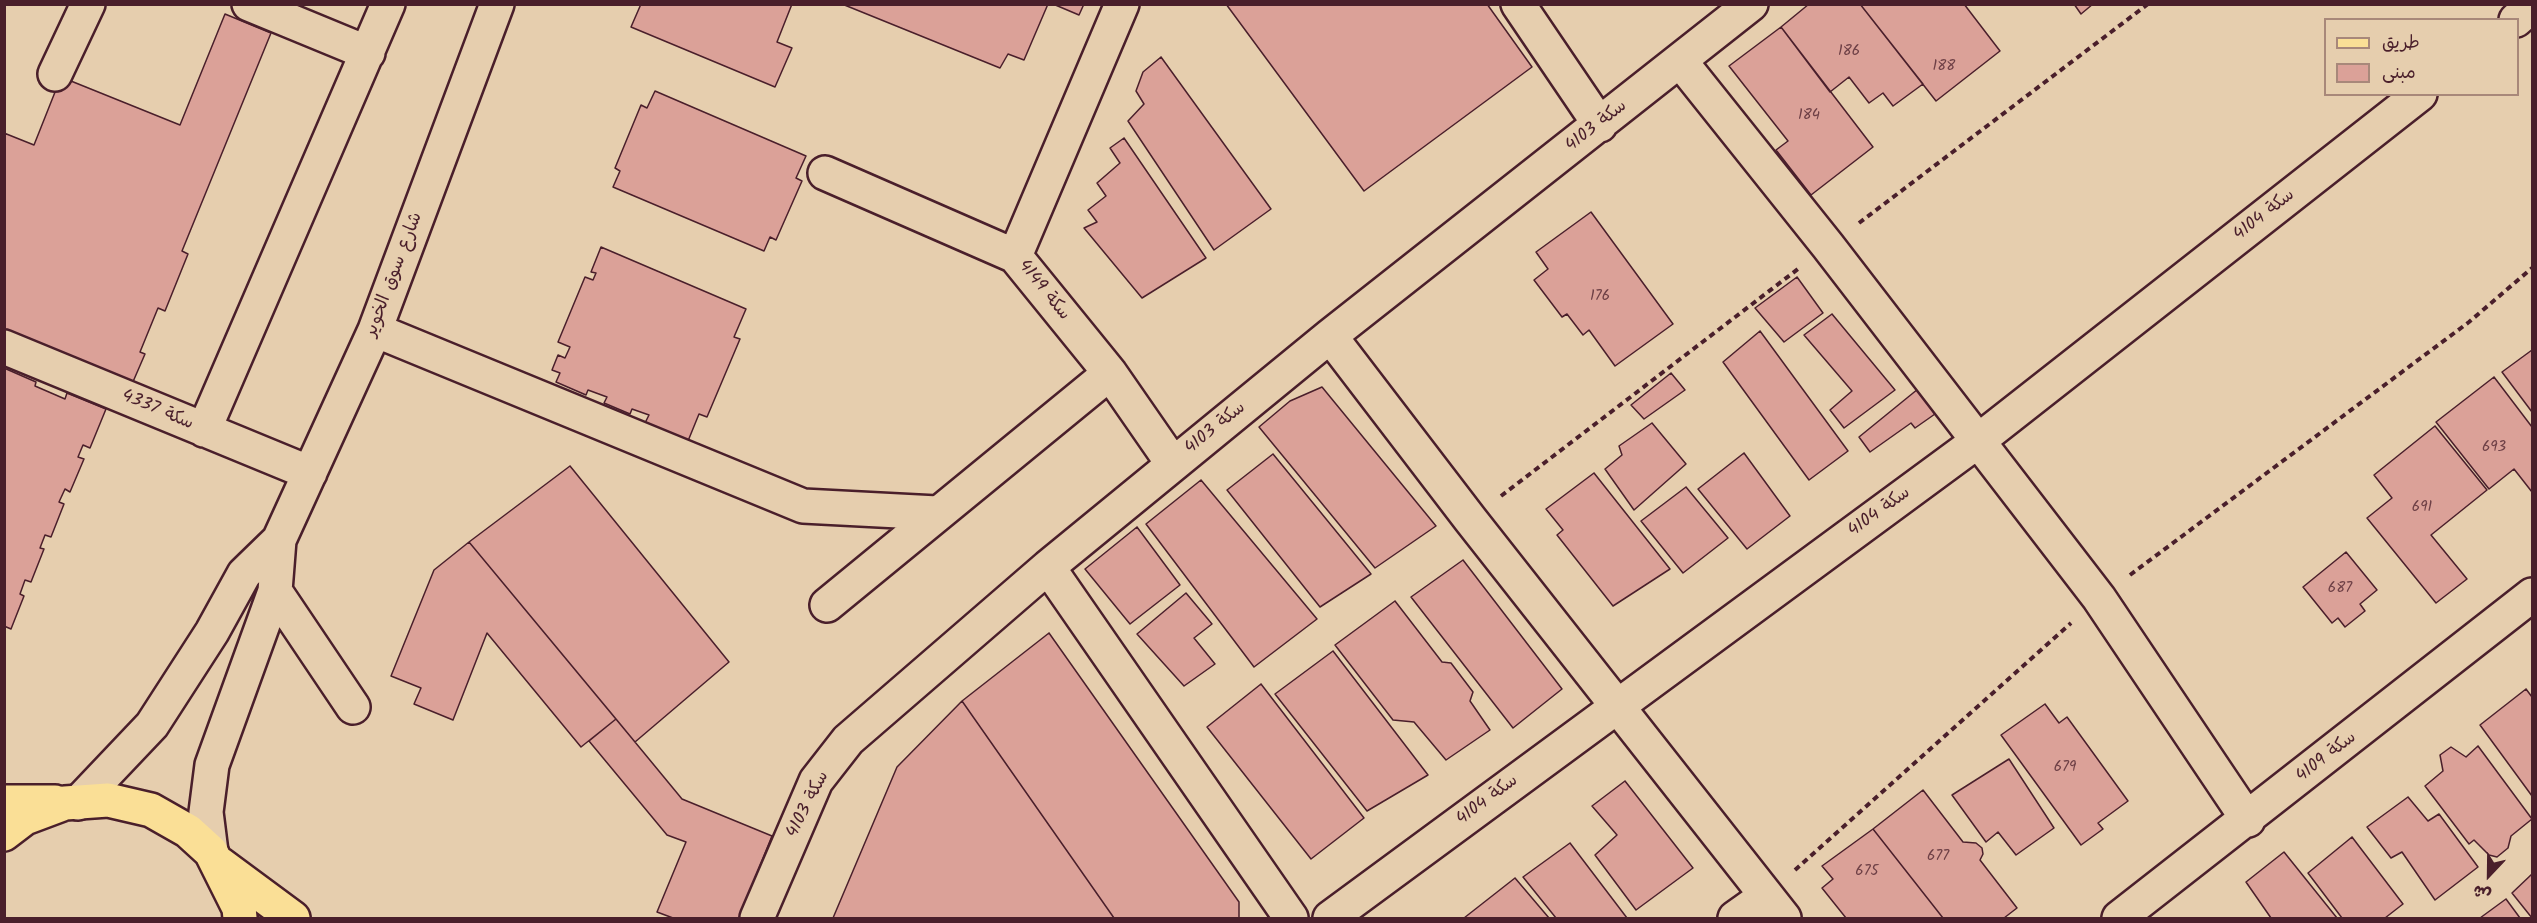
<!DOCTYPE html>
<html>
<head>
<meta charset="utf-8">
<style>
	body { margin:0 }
	#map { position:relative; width:2537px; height:923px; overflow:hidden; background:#e6ceae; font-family:Kalam,"Playpen Sans Arabic",sans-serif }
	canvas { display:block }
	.frame { position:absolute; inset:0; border:6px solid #4a1f2b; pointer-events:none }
	.legend { position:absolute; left:2324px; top:18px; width:195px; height:78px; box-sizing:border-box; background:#e6ceae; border:2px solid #a8887a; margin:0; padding:8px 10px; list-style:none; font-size:18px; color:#4a1f2b }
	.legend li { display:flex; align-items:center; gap:12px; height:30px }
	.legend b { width:30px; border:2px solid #a8887a }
	.north { position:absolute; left:2459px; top:845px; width:60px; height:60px; -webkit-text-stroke:4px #e6ceae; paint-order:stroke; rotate:202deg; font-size:16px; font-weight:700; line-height:24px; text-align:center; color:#4a1f2b }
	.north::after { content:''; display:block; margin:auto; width:21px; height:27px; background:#4a1f2b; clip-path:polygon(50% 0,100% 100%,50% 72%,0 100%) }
</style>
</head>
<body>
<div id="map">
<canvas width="2537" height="923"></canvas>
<div class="frame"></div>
<ul class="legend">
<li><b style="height:8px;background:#fadf96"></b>طريق</li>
<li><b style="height:16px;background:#dba198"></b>مبنى</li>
</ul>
<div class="north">ش</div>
</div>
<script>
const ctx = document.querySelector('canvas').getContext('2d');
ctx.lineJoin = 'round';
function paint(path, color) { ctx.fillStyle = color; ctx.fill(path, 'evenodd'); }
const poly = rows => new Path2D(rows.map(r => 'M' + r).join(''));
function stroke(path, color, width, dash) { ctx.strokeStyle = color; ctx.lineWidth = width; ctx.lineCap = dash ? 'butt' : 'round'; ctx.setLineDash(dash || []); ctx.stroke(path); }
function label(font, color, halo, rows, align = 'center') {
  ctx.font = font + ' Kalam,"Playpen Sans Arabic",sans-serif'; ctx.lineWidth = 6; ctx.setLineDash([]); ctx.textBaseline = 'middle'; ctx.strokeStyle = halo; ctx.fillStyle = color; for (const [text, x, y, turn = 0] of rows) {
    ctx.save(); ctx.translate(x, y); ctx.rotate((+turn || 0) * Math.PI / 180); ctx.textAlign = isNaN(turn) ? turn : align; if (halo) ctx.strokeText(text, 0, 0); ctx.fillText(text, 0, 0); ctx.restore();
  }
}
const building = poly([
	[641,4,792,4,777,42,792,48,775,87,631,27,641,4],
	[842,4,1048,4,1024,60,1008,54,1000,68,842,4],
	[1053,4,1084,4,1079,15,1053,4],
	[1226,4,1487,4,1532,67,1364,191,1226,4],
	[1809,4,1860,4,1923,84,1893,106,1883,93,1869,103,1849,77,1830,92,1781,27,1809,4],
	[1860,4,1964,4,2000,51,1936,101,1860,4],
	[2074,4,2093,4,2081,14,2074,4],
	[225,14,271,33,182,251,188,254,165,311,158,308,140,352,145,354,129,391,4,342,4,133,34,145,61,77,180,125,225,14],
	[1781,27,1873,147,1811,195,1776,150,1788,141,1729,66,1781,27],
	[1161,57,1271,209,1214,250,1128,121,1144,104,1136,91,1143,72,1161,57],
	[655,91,806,156,796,178,802,181,776,240,770,237,764,251,613,187,620,171,615,168,641,105,647,108,655,91],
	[1124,138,1206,258,1142,298,1084,228,1097,222,1088,210,1106,196,1097,183,1120,163,1110,148,1124,138],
	[1591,212,1673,324,1615,366,1589,330,1583,335,1567,314,1562,317,1534,280,1548,269,1536,252,1591,212],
	[601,247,746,309,734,337,740,339,707,417,699,414,688,441,645,423,649,415,632,409,630,414,604,403,607,397,588,390,586,395,556,382,560,373,552,370,558,355,565,358,570,347,558,342,585,277,593,280,596,273,591,272,601,247],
	[1797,277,1823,313,1784,342,1755,308,1797,277],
	[1832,314,1895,390,1844,428,1830,410,1852,391,1804,335,1832,314],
	[1760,331,1848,451,1809,480,1723,362,1760,331],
	[2532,350,2532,412,2502,372,2532,350],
	[4,368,36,382,35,386,65,399,67,393,106,409,90,448,83,445,78,457,84,459,70,492,65,489,59,502,64,504,51,537,45,535,40,548,44,549,31,582,25,580,20,594,24,596,11,629,4,626,4,368],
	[1671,373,1685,390,1644,419,1631,405,1671,373],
	[2494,377,2532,427,2532,492,2514,469,2489,489,2436,422,2494,377],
	[1322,387,1436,526,1375,568,1259,427,1290,401,1322,387],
	[1918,389,1935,414,1915,428,1911,423,1870,452,1859,437,1918,389],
	[1652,423,1686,464,1634,510,1605,469,1622,455,1619,446,1652,423],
	[2435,426,2487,490,2431,535,2467,579,2436,603,2367,518,2392,498,2374,475,2435,426],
	[1744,453,1790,516,1747,549,1698,489,1744,453],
	[1273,454,1371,574,1320,607,1227,490,1273,454],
	[570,466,729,662,635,742,469,542,570,466],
	[1594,473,1670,569,1613,606,1557,535,1563,530,1546,509,1594,473],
	[1201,480,1317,619,1254,667,1146,524,1201,480],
	[1686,487,1728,538,1683,573,1641,521,1686,487],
	[1137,527,1180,585,1130,624,1085,569,1137,527],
	[469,542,616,719,581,747,487,633,453,720,414,704,421,688,391,676,434,570,469,542],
	[2346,552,2377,590,2360,604,2365,611,2345,627,2338,618,2332,623,2303,587,2346,552],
	[1463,560,1562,689,1513,728,1411,597,1463,560],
	[1186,593,1212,624,1194,638,1215,664,1184,686,1137,634,1186,593],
	[1395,601,1442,662,1451,663,1473,692,1470,701,1490,730,1446,760,1414,722,1393,720,1335,645,1395,601],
	[1049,633,1239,902,1239,918,1114,918,962,701,1049,633],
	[1333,651,1428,775,1367,811,1275,694,1333,651],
	[1261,684,1364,818,1311,859,1207,727,1261,684],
	[2526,689,2532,697,2532,796,2480,725,2526,689],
	[962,701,1114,918,833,918,897,767,962,701],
	[2045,704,2059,723,2067,717,2128,801,2098,823,2103,829,2081,845,2001,735,2045,704],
	[616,719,682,799,772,836,739,918,673,918,657,912,686,842,667,835,589,741,616,719],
	[2478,746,2532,819,2511,836,2508,848,2497,857,2489,855,2474,840,2469,844,2425,786,2443,771,2440,755,2451,747,2466,757,2478,746],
	[2009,759,2054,828,2016,855,1998,832,1986,842,1952,795,2009,759],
	[1625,781,1693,868,1636,910,1595,855,1617,835,1592,806,1625,781],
	[1923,790,1963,842,1976,843,1982,848,1983,854,1980,860,2017,908,2004,918,1943,918,1873,829,1923,790],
	[2408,797,2428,821,2439,814,2478,867,2435,900,2402,852,2391,858,2367,827,2408,797],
	[1873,829,1943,918,1846,918,1822,888,1833,879,1822,866,1873,829],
	[2352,837,2403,904,2385,918,2342,918,2308,873,2352,837],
	[1570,843,1627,918,1556,918,1523,877,1570,843],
	[2284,852,2337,918,2271,918,2246,882,2284,852],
	[2532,874,2532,918,2512,893,2532,874],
	[1515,878,1549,918,1464,918,1515,878],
	[2506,899,2520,918,2480,918,2506,899]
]);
const path = poly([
	[1859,223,2148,4],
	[1501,496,1798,269],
	[2130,575,2469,322,2532,268],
	[1795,870,2071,623]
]);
const minor = poly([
	[249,4,368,53],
	[1518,4,1600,125],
	[2516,20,2532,6],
	[1681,62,1828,246,2099,598,2248,820],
	[55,74,88,4],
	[825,173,1015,256,1110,373,1173,464],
	[1015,256,1122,4],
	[375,330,803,506,937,513],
	[1330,336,1470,519,1784,918],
	[4,347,310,473],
	[204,430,388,4],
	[1048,567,1291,918],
	[275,591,353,707],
	[827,605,1110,373],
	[78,803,152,725,212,632,244,574,279,540,375,330,497,4],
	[211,852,206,812,212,765,275,591,279,540],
	[757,918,816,781,848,740,1048,567,1330,336,1751,4],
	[1330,918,1978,441,2420,94],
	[1735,918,1766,896],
	[2119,918,2532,595]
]);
const major = poly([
	[4,802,55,802],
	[4,834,25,818,65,803,108,800,151,810,188,831,211,852,239,908,240,918],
	[220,864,293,918]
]);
const numberNames = [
	["186",1849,52],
	["188",1944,67],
	["184",1809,116],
	["176",1600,297],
	["693",2494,448],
	["691",2422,508],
	["687",2340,589],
	["679",2065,768],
	["677",1938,857],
	["675",1867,872]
];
const streetNames = [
	["سكة 4103",1597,127,-38],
	["سكة 4104",2265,216,-38],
	["شارع سوق الخوير",395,275,-69],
	["سكة 4149",1043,291,51],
	["سكة 4337",157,411,23],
	["سكة 4103",1216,429,-39],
	["سكة 4104",1880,513,-36],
	["سكة 4109",2327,758,-38],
	["سكة 4104",1488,801,-37],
	["سكة 4103",809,805,-63]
];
paint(building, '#dba198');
stroke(building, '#4a1f2b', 1.5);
stroke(minor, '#4a1f2b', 38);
stroke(major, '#4a1f2b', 38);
stroke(path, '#4a1f2b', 4, [6, 4.5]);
stroke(minor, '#e6ceae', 33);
stroke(major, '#fadf96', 33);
label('15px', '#6e4046', null, numberNames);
label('18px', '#4a1f2b', '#e6ceae', streetNames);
</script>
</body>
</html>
